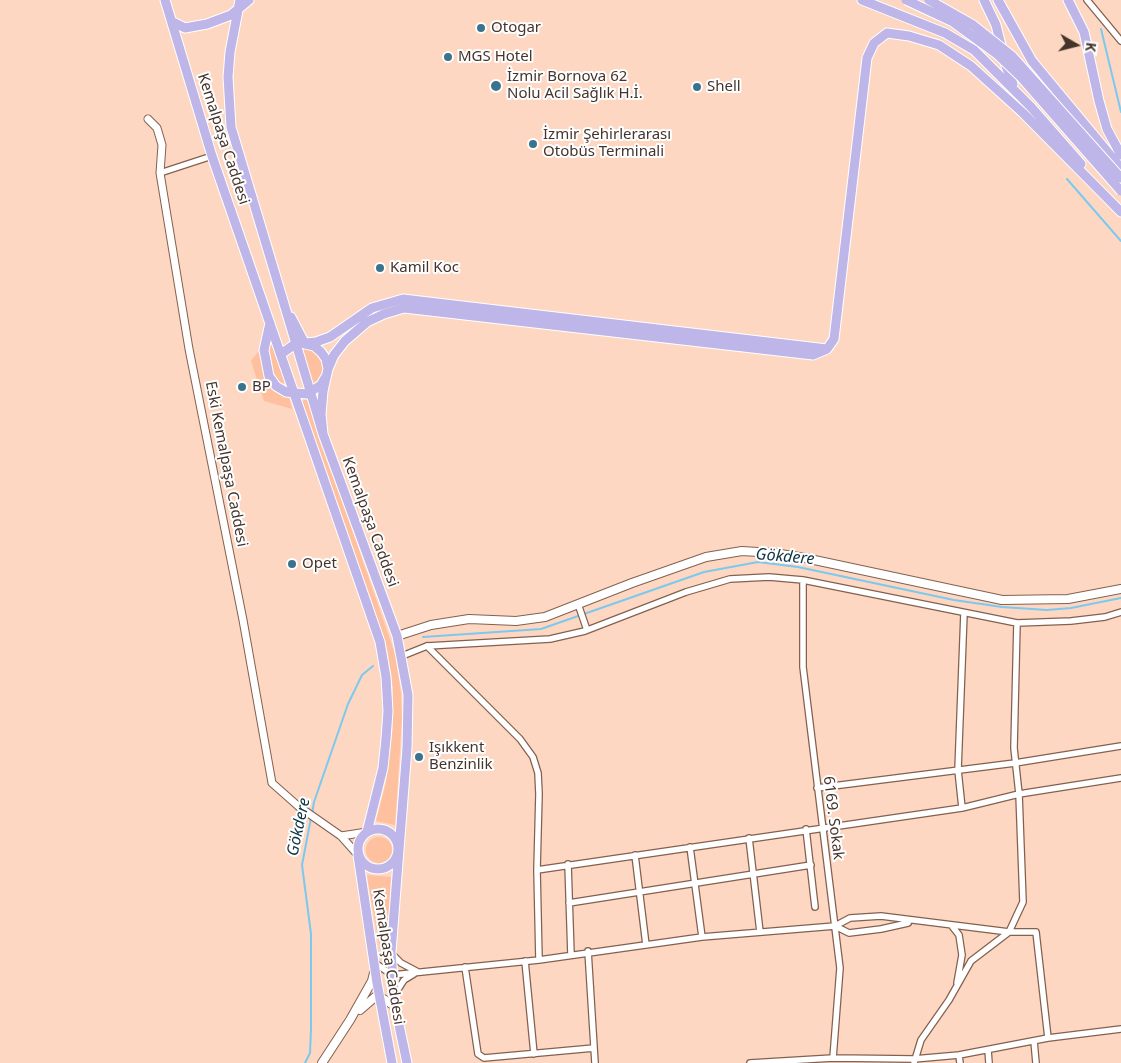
<!DOCTYPE html>
<html>
<head>
<meta charset="utf-8">
<style>
	body { margin:0 }
	#map { position:relative; width:1121px; height:1063px; overflow:hidden; background:#fed7c2; font-family:"Noto Sans",sans-serif }
	canvas { display:block }
	.north { position:absolute; left:1051px; top:20px; width:50px; height:50px; -webkit-text-stroke:4px #fff; paint-order:stroke; rotate:98deg; font-size:14px; font-weight:700; line-height:20px; text-align:center; color:#44342c }
	.north::after { content:''; display:block; margin:auto; width:18px; height:22px; background:#44342c; clip-path:polygon(50% 0,100% 100%,50% 72%,0 100%) }
</style>
</head>
<body>
<div id="map">
<canvas width="1121" height="1063"></canvas>
<div class="north">K</div>
</div>
<script>
const ctx = document.querySelector('canvas').getContext('2d');
ctx.lineJoin = 'round';
function paint(path, color) { ctx.fillStyle = color; ctx.fill(path, 'evenodd'); }
const poly = rows => new Path2D(rows.map(r => 'M' + r).join(''));
function stroke(path, color, width, dash) { ctx.strokeStyle = color; ctx.lineWidth = width; ctx.lineCap = dash ? 'butt' : 'round'; ctx.setLineDash(dash || []); ctx.stroke(path); }
function label(font, color, halo, rows, align = 'center') {
  ctx.font = font + ' "Noto Sans",sans-serif'; ctx.lineWidth = 4; ctx.setLineDash([]); ctx.textBaseline = 'middle'; ctx.strokeStyle = halo; ctx.fillStyle = color; for (const [text, x, y, turn = 0] of rows) {
    ctx.save(); ctx.translate(x, y); ctx.rotate((+turn || 0) * Math.PI / 180); ctx.textAlign = isNaN(turn) ? turn : align; if (halo) ctx.strokeText(text, 0, 0); ctx.fillText(text, 0, 0); ctx.restore();
  }
}
const green = poly([
	[270,339,285,382,281,386,268,368,267,340],
	[302,348,315,352,323,364,322,378,314,387],
	[258,352,262,356,262,361,289,397,292,409,264,401,251,361],
	[307,399,395,654,401,693,402,719,395,825,376,821,386,783,393,726,393,688,388,653,302,401],
	'366 850a13 13 0 1 1 26 0a13 13 0 1 1-26 0Z',
	[367,875,391,877,386,962,382,962]
]);
const stream = poly([
	[1101,29,1121,112],
	[1067,179,1121,241],
	[423,637,541,629,704,572,758,562,798,567,954,600,1002,607,1047,610,1071,608,1121,598],
	[312,814,314,802,348,704,362,675,373,666],
	[305,1063,310,1053,311,1029,311,934,302,865,311,818]
]);
const minor = poly([
	[1087,0,1121,41],
	[160,173,212,156],
	[803,580,803,667,840,968,833,1058],
	[578,604,587,630],
	[427,646,520,739,533,757,538,773,539,794,537,870,539,960],
	[402,656,427,646,550,639,585,631,686,592,730,579,769,577,803,580,1017,623,1071,621,1105,617,1121,612],
	[817,788,1015,763,1121,746],
	[962,808,958,770,964,613],
	[806,829,815,907],
	[749,838,760,932],
	[690,847,702,937],
	[635,855,646,945],
	[568,864,571,955],
	[537,870,962,808,1019,794,1121,778],
	[569,903,811,865],
	[835,926,849,933,881,929,908,923],
	[952,926,959,935,962,955,957,983],
	[588,951,595,1063],
	[391,953,401,963,418,972],
	[525,961,534,1054],
	[375,963,392,975,402,974,539,960,702,937,835,926,850,918,881,916,1009,932,1036,932,1048,1038],
	[465,967,478,1054,484,1058,594,1048],
	[395,994,404,980,414,974],
	[1034,1041,1036,1063],
	[988,1050,989,1063],
	[959,1055,960,1063],
	[750,1063,833,1058,914,1059,959,1055,1048,1038,1121,1029],
	[914,1063,921,1040,949,1000,971,961,1009,932,1023,902,1019,794,1014,748,1017,623]
]);
const tertiary = poly([
	[148,119,157,128,162,145,160,173,189,349,243,620,272,783,298,806,341,836,358,855],
	[341,836,367,832]
]);
const secondary = poly([
	[397,636,431,625,469,619,516,621,545,617,632,583,706,557,742,551,774,553,805,558,1002,600,1068,599,1121,589],
	[360,1010,375,997,380,997,395,1006],
	[322,1063,350,1020,372,981,374,973]
]);
const primary = poly([
	[165,0,212,156,380,642,386,677,388,711,386,739,383,768,367,832],
	[240,0,230,52,228,77,231,127,323,434,397,636,408,695,407,748,391,952,395,1006,407,1063],
	[862,0,945,33,974,50,1031,107,1081,164],
	[984,0,996,25,1006,66,1013,84],
	[998,0,1032,61,1121,168],
	[1068,0,1084,32,1099,101,1107,129,1121,155],
	[173,22,185,28,207,24,231,15,249,0],
	[291,317,305,344,314,346,321,352,326,359,328,369],
	[270,323,264,350,269,376,276,386,286,392,307,394,321,385,325,378],
	[281,354,295,344,316,342,330,337,372,308,403,299,827,349],
	[323,434,321,414,323,391,328,369,334,355,345,341,367,322,384,314,404,308,813,355,827,349,834,339,867,58,874,43,887,33,909,36,939,45,971,66,1023,113,1121,212],
	'358 849a20 20 0 1 1 40 0a20 20 0 1 1-40 0Z',
	[358,855,377,983,392,1063]
]);
const primaryBridge = poly([
	[906,0,953,22,997,54,1021,77,1121,191],
	[929,0,973,25,1012,56,1121,178]
]);
const markers = [
	[481,28,5,"#3a738d"],
	[448,57,5,"#3a738d"],
	[496,86,6,"#3a738d"],
	[697,87,5,"#3a738d"],
	[533,144,5,"#3a738d"],
	[380,268,5,"#3a738d"],
	[242,387,5,"#3a738d"],
	[292,564,5,"#3a738d"],
	[419,757,5,"#3a738d"]
];
const poiNames = [
	["Otogar",491,28],
	["MGS Hotel",458,57],
	["İzmir Bornova 62",507,77],
	["Nolu Acil Sağlık H.İ.",507,94],
	["Shell",707,87],
	["İzmir Şehirlerarası",543,135],
	["Otobüs Terminali",543,152],
	["Kamil Koc",390,268],
	["BP",252,387],
	["Opet",302,564],
	["Işıkkent",429,748],
	["Benzinlik",429,765]
];
const streetNames = [
	["Kemalpaşa Caddesi",223,139,72],
	["Eski Kemalpaşa Caddesi",226,464,79],
	["Kemalpaşa Caddesi",370,522,70],
	["6169. Sokak",833,818,83],
	["Kemalpaşa Caddesi",388,957,81]
];
const waterNames = [
	["Gökdere",785,557,5],
	["Gökdere",299,827,-78]
];
paint(green, '#fec09e');
stroke(stream, '#7bc9ee', 2);
stroke(minor, '#83614f', 8);
stroke(tertiary, '#83614f', 9);
stroke(secondary, '#83614f', 10);
stroke(primary, '#fff', 11);
stroke(minor, '#fff', 5.5);
stroke(tertiary, '#fff', 7);
stroke(secondary, '#fff', 8);
stroke(primary, '#beb6e8', 9);
stroke(primaryBridge, '#fff', 11, []);
stroke(primaryBridge, '#beb6e8', 9);
for (const [x, y, r, color] of markers) { const dot = new Path2D(); dot.arc(x, y, r, 0, 2 * Math.PI); ctx.fillStyle = color; ctx.fill(dot); stroke(dot, '#fff', 2); }
label('15px', '#44342c', '#fff', poiNames, 'left');
label('15px', '#44342c', '#fff', streetNames);
label('italic 16px', '#0e3342', '#fff', waterNames);
</script>
</body>
</html>
